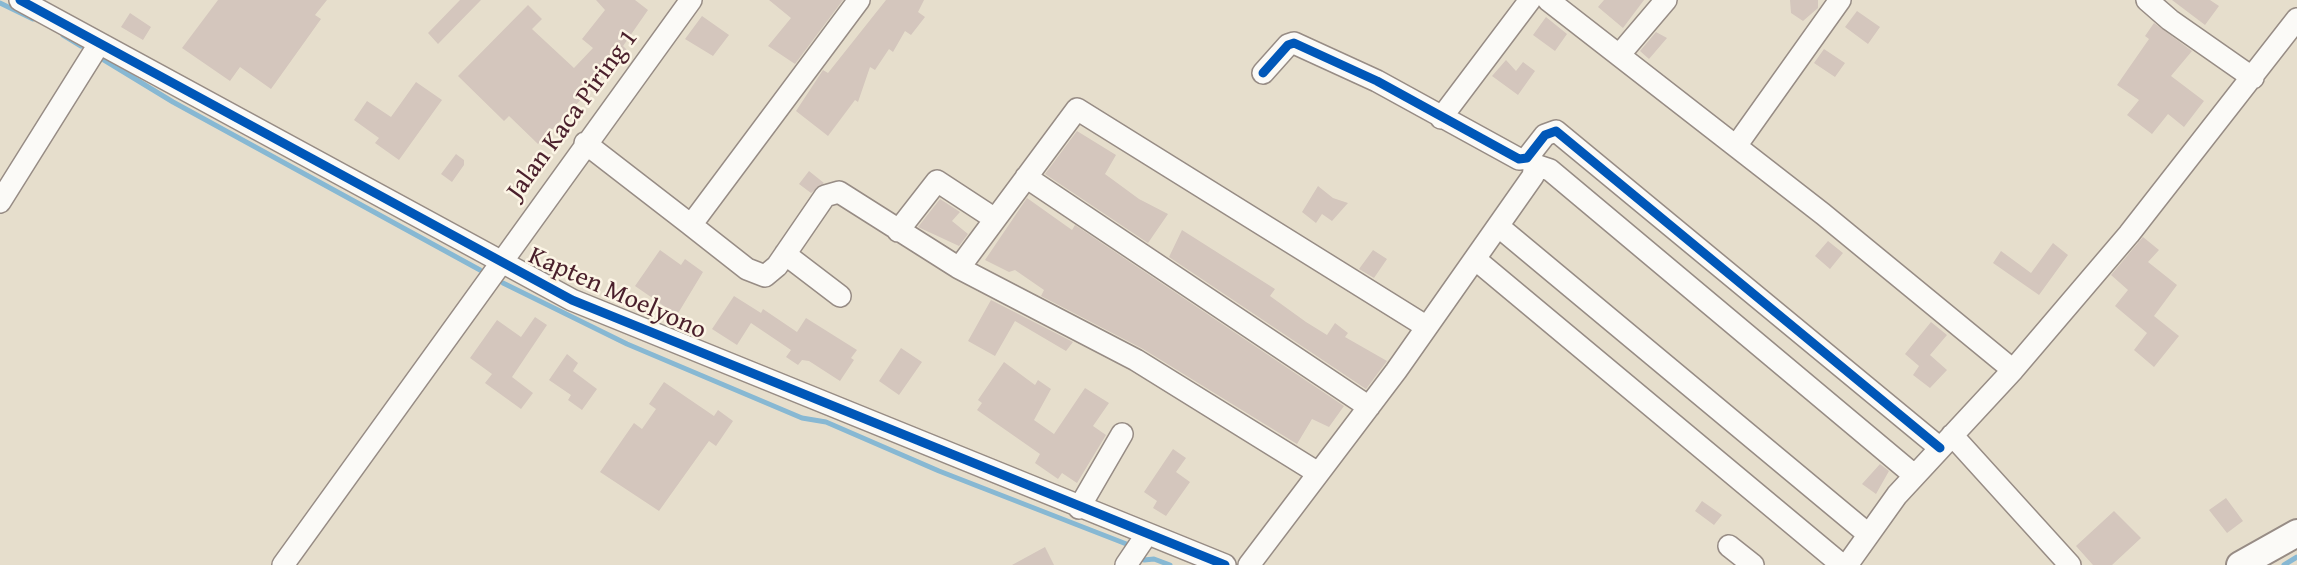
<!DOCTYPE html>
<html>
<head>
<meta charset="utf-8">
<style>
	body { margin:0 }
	canvas { display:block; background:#e6decc }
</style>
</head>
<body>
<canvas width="2297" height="565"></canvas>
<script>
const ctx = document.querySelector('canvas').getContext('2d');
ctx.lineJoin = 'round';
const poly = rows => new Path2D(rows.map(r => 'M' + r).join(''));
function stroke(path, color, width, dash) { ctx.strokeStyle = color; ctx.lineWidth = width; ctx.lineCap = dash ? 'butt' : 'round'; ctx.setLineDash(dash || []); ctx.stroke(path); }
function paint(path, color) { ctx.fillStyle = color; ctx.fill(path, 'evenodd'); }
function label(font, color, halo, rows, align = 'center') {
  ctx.font = font + ' "Gentium Book Plus",serif'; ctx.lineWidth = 5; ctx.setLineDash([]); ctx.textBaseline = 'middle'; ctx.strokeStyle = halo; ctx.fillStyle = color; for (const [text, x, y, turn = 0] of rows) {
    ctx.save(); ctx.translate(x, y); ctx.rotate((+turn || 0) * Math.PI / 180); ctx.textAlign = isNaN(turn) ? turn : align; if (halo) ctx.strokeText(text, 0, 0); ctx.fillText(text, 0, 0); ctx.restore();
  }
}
const stream = poly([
	[0,3,33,19],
	[63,35,81,46],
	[104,60,173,102,480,270],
	[503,283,627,344,802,418,826,422,939,471,1129,545],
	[1144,560,1154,559,1170,565],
	[2284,565,2297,557]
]);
const building = poly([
	[218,0,327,0,315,15,321,19,271,89,240,67,230,81,182,48],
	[460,0,481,0,438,44,428,33],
	[596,0,635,0,648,10,623,46,627,50,619,60,538,144,509,116,504,121,458,76,528,5,542,19,532,29,574,68,593,48,582,39,605,10],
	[769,0,843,0,795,64,768,46,791,18],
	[886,0,924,0,918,12,925,17,911,35,905,31,893,52,889,49,875,70,870,67,858,102,855,100,828,136,796,111,823,70,828,73],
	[1604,0,1644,0,1623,28,1598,7],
	[1790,0,1818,0,1818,8,1803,21,1791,13],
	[2172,0,2210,0,2219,6,2205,25],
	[1857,11,1880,27,1868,44,1845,27],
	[130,13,151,27,143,40,121,27],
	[702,16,729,35,713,56,685,39],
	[1546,17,1567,34,1555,51,1533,35],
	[2154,23,2192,51,2171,76,2204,101,2184,127,2168,114,2152,134,2127,115,2139,100,2117,85,2149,39,2145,36],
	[1656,32,1667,38,1649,59,1640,51],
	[1824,49,1845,63,1835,77,1814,63],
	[1506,60,1516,71,1523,62,1535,71,1518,95,1492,76],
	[416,82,442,100,399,160,375,143,379,138,354,120,367,101,391,117],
	[1077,131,1116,155,1105,174,1139,199,1168,214,1148,243,1045,174],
	[456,154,464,160,464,165,452,182,441,174],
	[809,171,824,183,811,193,799,184],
	[1318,186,1333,198,1348,203,1332,221,1322,214,1316,223,1302,212],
	[1027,198,1072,230,1075,225,1344,406,1329,427,1312,419,1297,444,1143,349,1041,296,1044,290,1015,270,1009,272,985,260],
	[940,199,960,212,952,221,968,234,959,246,918,227],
	[1182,230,1275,289,1270,296,1306,322,1327,335,1335,323,1348,333,1345,337,1387,361,1366,389,1169,257],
	[2143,237,2159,250,2148,262,2177,285,2154,316,2179,336,2154,367,2134,350,2147,333,2115,306,2128,290,2111,275],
	[1828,241,1843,253,1830,269,1815,256],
	[2053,243,2068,255,2039,295,1993,263,2001,251,2031,273],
	[660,250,681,265,685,259,703,272,677,315,635,286],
	[1373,250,1387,259,1374,278,1359,269],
	[734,296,761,313,763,309,797,332,806,318,857,350,851,358,854,360,840,381,809,361,802,360,798,365,786,357,791,350,751,323,737,345,712,329],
	[991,300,1073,342,1066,351,1015,321,995,356,968,341],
	[535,317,547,325,512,377,533,393,521,409,485,383,492,374,470,358,497,320,521,337],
	[1931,322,1947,335,1930,355,1947,370,1930,388,1913,375,1919,366,1905,354],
	[901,348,922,362,899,395,879,381],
	[567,354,578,363,573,371,597,389,582,410,568,400,571,395,549,380],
	[1004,362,1035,385,1038,380,1051,389,1034,420,1054,434,1085,388,1109,403,1093,426,1106,435,1077,483,1062,473,1058,479,1035,463,1040,454,977,410,982,403,978,400],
	[664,382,714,416,718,410,733,421,716,446,709,441,659,511,600,472,634,423,642,429,656,409,649,404],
	[1173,449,1186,458,1176,472,1190,482,1166,516,1153,508,1157,501,1144,492],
	[1880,464,1889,471,1876,494,1862,484],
	[2226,498,2243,521,2227,533,2209,510],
	[1702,501,1722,515,1714,525,1695,511],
	[2114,511,2141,538,2112,565,2093,565,2076,546],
	[1045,547,1054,565,1012,565]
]);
const minor = poly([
	[20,0,572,300,1225,565],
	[1548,0,1823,214,2013,370],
	[2147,0,2170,20,2253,78],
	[1620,54,1666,0],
	[1263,73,1288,45,1294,43,1377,81,1519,159,1527,158,1545,135,1556,131,1940,448],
	[1441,118,1530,0],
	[585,143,691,225,859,0],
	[1736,146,1840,0],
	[1535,165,1550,170,1914,475],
	[1026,177,1369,407],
	[0,202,99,44],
	[691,225,747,269,765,276,777,266,825,196,839,192,959,268,1136,360,1318,473],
	[1498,226,1868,534],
	[898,231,937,181,995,219],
	[785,254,840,296],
	[1475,259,1842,565],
	[959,268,1077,109,1427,327],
	[1952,435,2070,565],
	[1079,508,1122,434],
	[1729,546,1753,565],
	[283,565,691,0],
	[1126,565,1147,534],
	[1249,565,1396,371,1533,176,1535,165,1530,155],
	[1847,565,1897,495,2013,370,2129,234,2297,19]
]);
const major = poly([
	[2240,565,2297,533]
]);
const cycleway = poly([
	[20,0,572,300,1225,565],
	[1263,73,1288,45,1294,43,1377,81,1519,159,1527,158,1545,135,1556,131,1940,448]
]);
const streetNames = [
	["Jalan Kaca Piring 1",573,115,-54],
	["Kapten Moelyono",617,294,24]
];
stroke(stream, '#87b8d3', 5);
paint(building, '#d4c6bd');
stroke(minor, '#978c85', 24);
stroke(major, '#978c85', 30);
stroke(minor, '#fbfaf7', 21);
stroke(major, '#fbfaf7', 26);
stroke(cycleway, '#0057b8', 9);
label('26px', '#4a1f2b', '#fcf5e5', streetNames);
</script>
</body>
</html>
